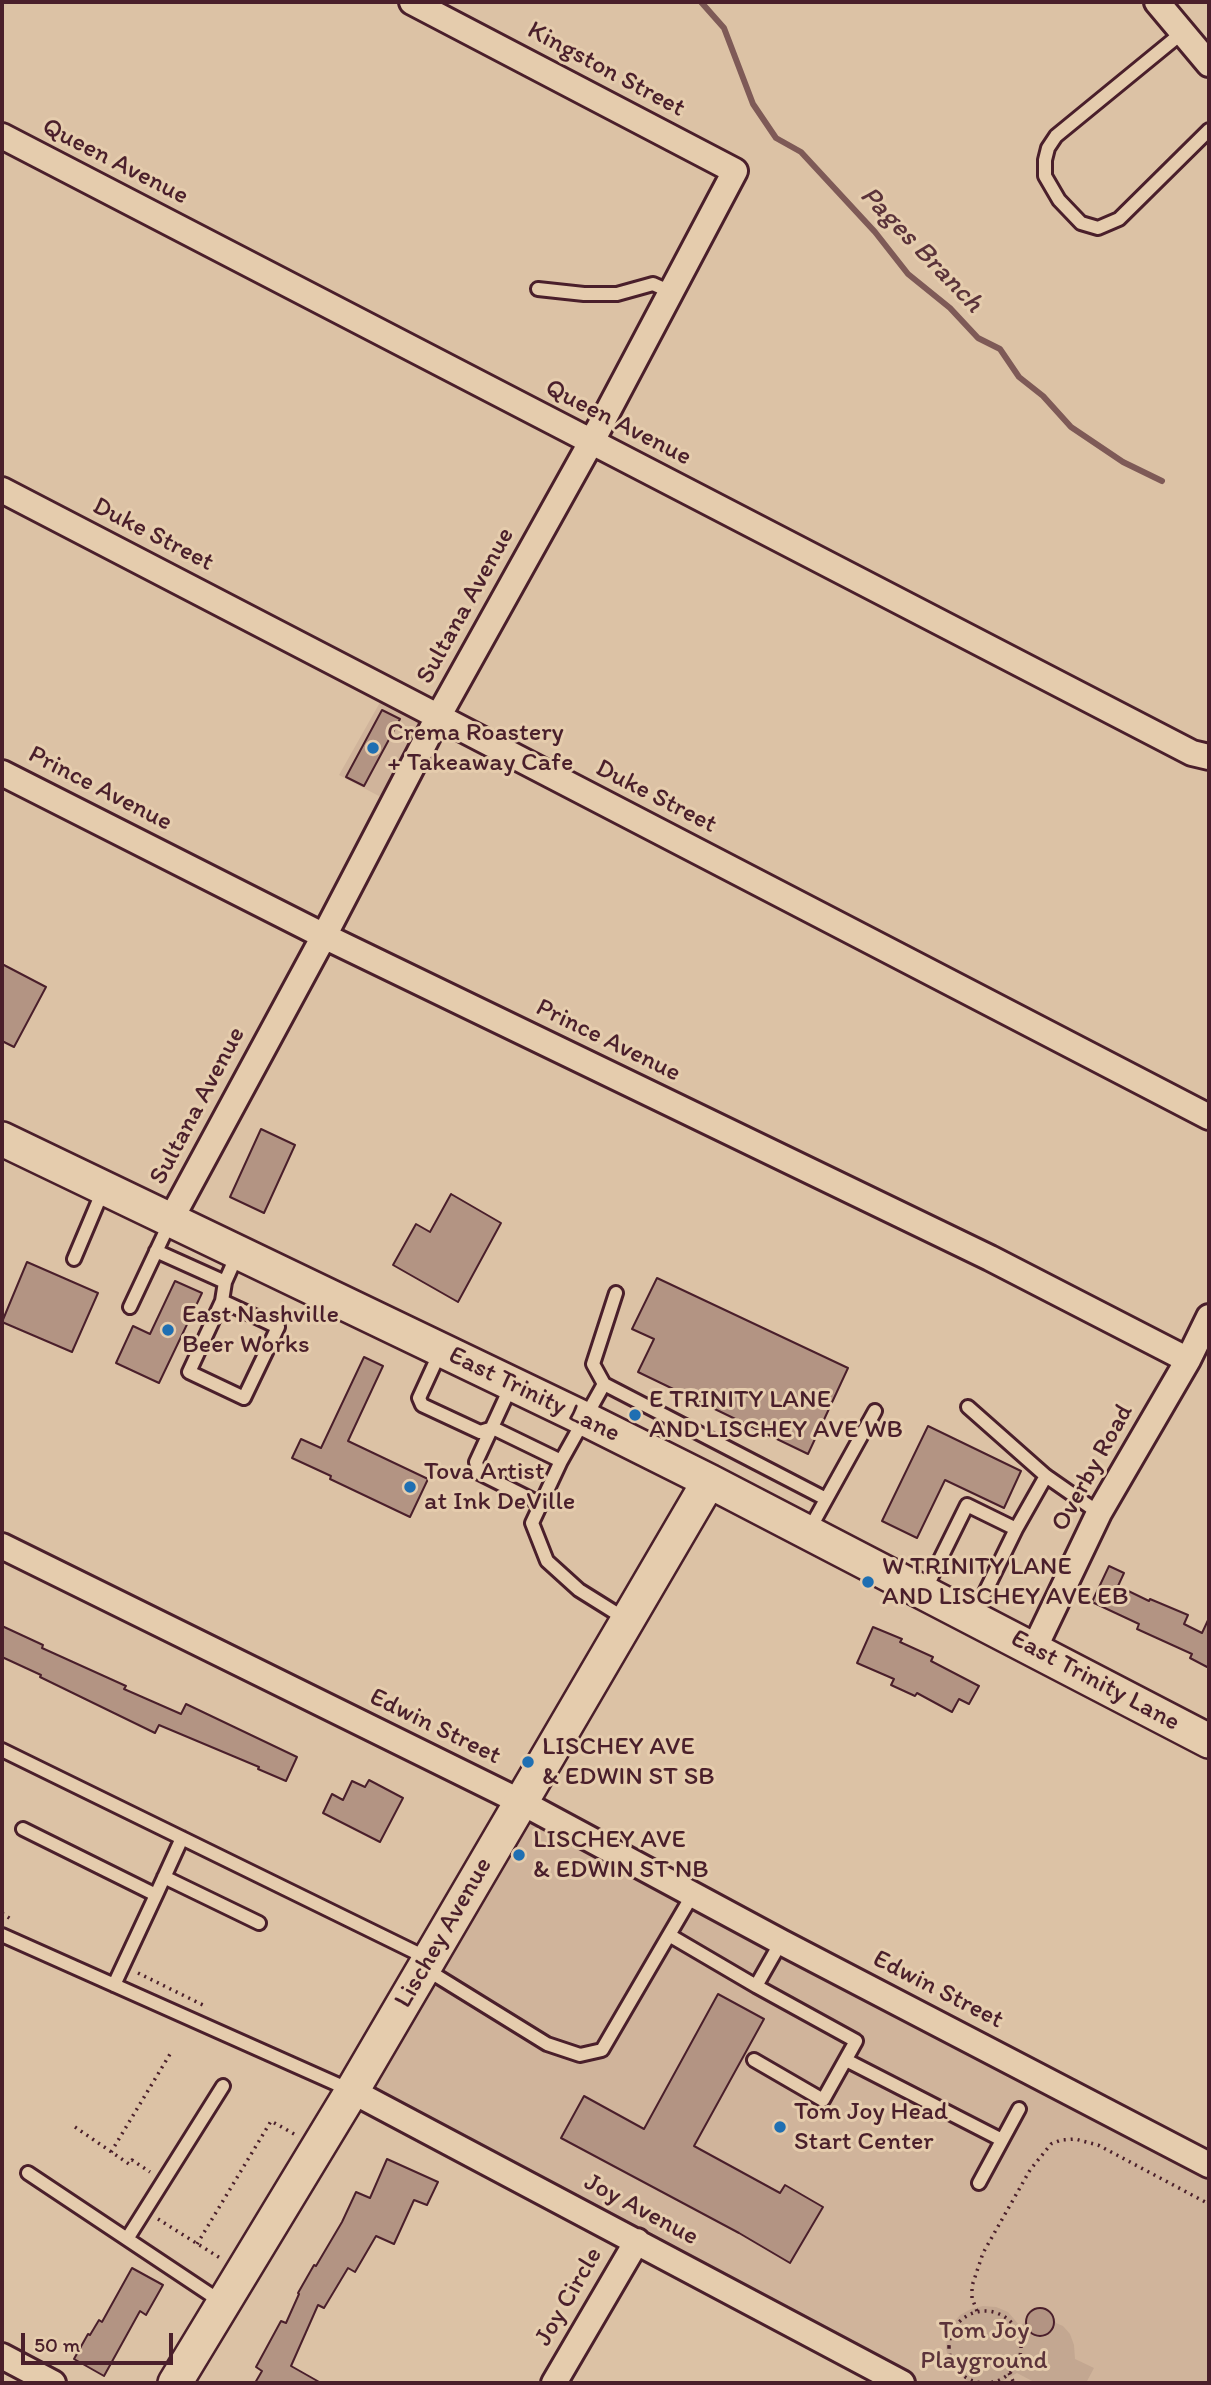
<!DOCTYPE html>
<html>
<head>
<meta charset="utf-8">
<style>
	body { margin:0 }
	#map { position:relative; width:1211px; height:2385px; overflow:hidden; background:#dcc2a5; font-family:Itim,sans-serif }
	canvas { display:block }
	.frame { position:absolute; inset:0; border:4px solid #4a1f2b; pointer-events:none }
	.scale { position:absolute; left:21px; top:2333px; width:152px; height:32px; box-sizing:border-box; border:4px solid #4a1f2b; border-top:0; padding-left:9px; font-size:21px; line-height:24px; white-space:nowrap; color:#4a1f2b; -webkit-text-stroke:5px #e5ccad; paint-order:stroke }
</style>
</head>
<body>
<div id="map">
<canvas width="1211" height="2385"></canvas>
<div class="frame"></div>
<div class="scale">50 m</div>
</div>
<script>
const ctx = document.querySelector('canvas').getContext('2d');
ctx.lineJoin = 'round';
function paint(path, color) { ctx.fillStyle = color; ctx.fill(path, 'evenodd'); }
const poly = rows => new Path2D(rows.map(r => 'M' + r).join(''));
function stroke(path, color, width, dash) { ctx.strokeStyle = color; ctx.lineWidth = width; ctx.lineCap = dash ? 'butt' : 'round'; ctx.setLineDash(dash || []); ctx.stroke(path); }
function label(font, color, halo, rows, align = 'center') {
  ctx.font = font + ' Itim,sans-serif'; ctx.lineWidth = 6; ctx.setLineDash([]); ctx.textBaseline = 'middle'; ctx.strokeStyle = halo; ctx.fillStyle = color; for (const [text, x, y, turn = 0] of rows) {
    ctx.save(); ctx.translate(x, y); ctx.rotate((+turn || 0) * Math.PI / 180); ctx.textAlign = isNaN(turn) ? turn : align; if (halo) ctx.strokeText(text, 0, 0); ctx.fillText(text, 0, 0); ctx.restore();
  }
}
const built = poly([
	[387,690,438,717,394,804,339,775],
	[521,1802,1209,2164,1209,2383,897,2383,352,2091]
]);
const green = poly([
	[983,2306,996,2307,1008,2312,1020,2326,1025,2322,1029,2312,1042,2307,1051,2311,1056,2323,1063,2326,1070,2334,1074,2345,1075,2359,1094,2368,1086,2383,1036,2383,1017,2373,999,2383,968,2381,957,2373,950,2362,946,2349,947,2337,952,2325,960,2315,971,2309]
]);
const stream = poly([
	[701,2,724,28,753,104,776,138,801,152,875,232,908,274,950,308,978,338,1000,349,1019,377,1043,396,1071,427,1123,462,1162,481]
]);
const building = poly([
	[382,710,400,719,364,786,346,777,382,710],
	[2,964,46,987,14,1047,2,1041,2,964],
	[261,1129,295,1145,264,1213,230,1197,261,1129],
	[451,1194,501,1223,458,1302,393,1265,416,1224,430,1232,451,1194],
	[27,1262,98,1293,72,1352,2,1322,27,1262],
	[657,1278,848,1368,808,1454,638,1372,654,1339,632,1329,657,1278],
	[175,1281,202,1293,159,1383,116,1363,133,1326,150,1334,175,1281],
	[364,1357,383,1366,348,1441,428,1479,410,1517,330,1479,331,1476,292,1458,301,1439,321,1448,364,1357],
	[928,1426,1021,1471,1004,1508,945,1480,917,1538,882,1521,928,1426],
	[1109,1566,1124,1573,1118,1586,1149,1601,1150,1599,1188,1615,1184,1624,1202,1633,1209,1618,1209,1668,1190,1658,1192,1654,1137,1629,1139,1624,1092,1602,1109,1566],
	[2,1626,43,1645,42,1648,126,1686,124,1689,181,1714,186,1704,297,1757,286,1781,258,1769,259,1767,159,1725,155,1733,40,1677,41,1675,2,1657,2,1626],
	[873,1627,902,1639,900,1642,933,1657,931,1661,979,1686,969,1704,959,1699,952,1712,917,1693,915,1696,891,1685,894,1679,857,1663,873,1627],
	[369,1780,403,1798,380,1842,323,1813,332,1794,343,1800,352,1781,365,1787,369,1780],
	[718,1994,764,2019,694,2146,780,2193,785,2185,823,2207,790,2263,739,2233,561,2138,584,2096,644,2129,718,1994],
	[387,2159,438,2182,427,2205,414,2200,394,2244,376,2236,355,2272,348,2268,324,2308,318,2305,291,2366,321,2383,255,2383,262,2371,256,2367,281,2321,286,2323,299,2294,298,2293,314,2265,316,2266,342,2222,356,2192,370,2198,387,2159],
	[132,2268,163,2285,146,2315,140,2311,104,2376,74,2359,88,2334,90,2335,99,2320,102,2322,132,2268],
	'1026 2322a14 14 0 1 1 28 0a14 14 0 1 1-28 0Z'
]);
const path = poly([
	[2,1913,12,1920],
	[138,1973,205,2006],
	[75,2127,129,2164,132,2160,150,2172],
	[111,2152,170,2054],
	[158,2219,220,2258],
	[197,2244,271,2121,296,2135],
	'949 2347a36 36 0 1 1 72 0a36 36 0 1 1-72 0Z',
	[977,2311,972,2298,972,2286,983,2253,1030,2170,1051,2144,1061,2140,1075,2139,1098,2145,1209,2204],
	[1009,2373,1014,2383]
]);
const lane = poly([
	[1183,32,1056,136,1048,148,1045,160,1045,176,1059,200,1081,223,1098,228,1119,219,1209,130],
	[538,289,584,294,617,294,653,284,671,292],
	[156,1251,225,1282],
	[74,1259,104,1188],
	[616,1293,593,1364,604,1384,826,1499],
	[222,1301,278,1327,244,1398,189,1372,222,1301,225,1282,237,1255],
	[130,1307,170,1222],
	[441,1350,419,1398,422,1405,480,1432,493,1428,561,1461,532,1523,547,1561,579,1590,627,1620],
	[511,1386,476,1462,479,1473,541,1504],
	[968,1407,1046,1476,1099,1513],
	[561,1461,604,1384],
	[1016,1529,1046,1476],
	[808,1532,875,1411],
	[924,1592,967,1505,1016,1529,973,1617],
	[2,1750,429,1959],
	[23,1829,156,1895,114,1985],
	[164,1877,259,1923],
	[693,1894,669,1935,756,1986,781,1942],
	[156,1895,182,1838],
	[2,1935,350,2090],
	[424,1968,547,2044,580,2055,602,2050,669,1935],
	[754,2060,823,2100,856,2041,756,1986],
	[846,2060,1002,2140],
	[28,2173,223,2303],
	[979,2183,1019,2109],
	[127,2239,223,2086]
]);
const street = poly([
	[1157,2,1209,64],
	[2,136,1192,753,1209,757],
	[2,490,1209,1117],
	[2,773,324,936,990,1258,1188,1360],
	[171,1219,324,936,438,717,599,428,735,171,412,2],
	[2,1546,521,1802,781,1942,1209,2165],
	[1034,1649,1099,1513,1188,1360,1209,1317],
	[352,2091,902,2383],
	[2,2356,53,2383],
	[554,2383,637,2241]
]);
const secondary = poly([
	[2,1139,583,1418,709,1481,1209,1741],
	[175,2383,352,2091,709,1481]
]);
const markers = [
	[373,748,7,"#1f6fb2"],
	[168,1330,7,"#1f6fb2"],
	[635,1415,7,"#1f6fb2"],
	[410,1487,7,"#1f6fb2"],
	[868,1582,7,"#1f6fb2"],
	[528,1762,7,"#1f6fb2"],
	[519,1855,7,"#1f6fb2"],
	[780,2127,7,"#1f6fb2"]
];
const streetNames = [
	["Kingston Street",606,70,28],
	["Queen Avenue",115,162,27],
	["Queen Avenue",618,423,27],
	["Duke Street",153,535,27],
	["Sultana Avenue",466,606,-61],
	["Prince Avenue",100,789,27],
	["Duke Street",656,797,27],
	["Prince Avenue",608,1041,26],
	["Sultana Avenue",198,1106,-62],
	["East Trinity Lane",534,1395,26],
	["Overby Road",1093,1468,-61],
	["East Trinity Lane",1095,1681,28],
	["Edwin Street",435,1727,26],
	["Lischey Avenue",444,1933,-60],
	["Edwin Street",938,1990,27],
	["Joy Avenue",641,2210,28],
	["Joy Circle",569,2297,-60]
];
const poiNames = [
	["Crema Roastery",387,733],
	["+ Takeaway Cafe",387,763],
	["East Nashville",182,1315],
	["Beer Works",182,1345],
	["E TRINITY LANE",649,1400],
	["AND LISCHEY AVE WB",649,1430],
	["Tova Artist",424,1472],
	["at Ink DeVille",424,1502],
	["W TRINITY LANE",882,1567],
	["AND LISCHEY AVE EB",882,1597],
	["LISCHEY AVE",542,1747],
	["& EDWIN ST SB",542,1777],
	["LISCHEY AVE",533,1840],
	["& EDWIN ST NB",533,1870],
	["Tom Joy Head",794,2112],
	["Start Center",794,2142]
];
const parkNames = [
	["Tom Joy",984,2331],
	["Playground",984,2361]
];
const waterNames = [
	["Pages Branch",921,250,46]
];
paint(built, '#d0b49b');
paint(green, '#c3a791');
stroke(stream, '#7e5a57', 6);
paint(building, '#b39483');
stroke(building, '#4a1f2b', 2);
stroke(lane, '#4a1f2b', 18);
stroke(street, '#4a1f2b', 30);
stroke(secondary, '#4a1f2b', 38);
stroke(path, '#4a1f2b', 3.5, [2, 5]);
stroke(lane, '#e5ccad', 12);
stroke(street, '#e5ccad', 24);
stroke(secondary, '#e5ccad', 33);
for (const [x, y, r, color] of markers) { const dot = new Path2D(); dot.arc(x, y, r, 0, 2 * Math.PI); ctx.fillStyle = color; ctx.fill(dot); stroke(dot, '#e5ccad', 2.5); }
label('26px', '#4a1f2b', '#e5ccad', streetNames);
label('26px', '#4a1f2b', '#e5ccad', poiNames, 'left');
label('26px', '#5c333a', '#e5ccad', parkNames);
label('italic 28px', '#5b333a', '#e5ccad', waterNames);
</script>
</body>
</html>
